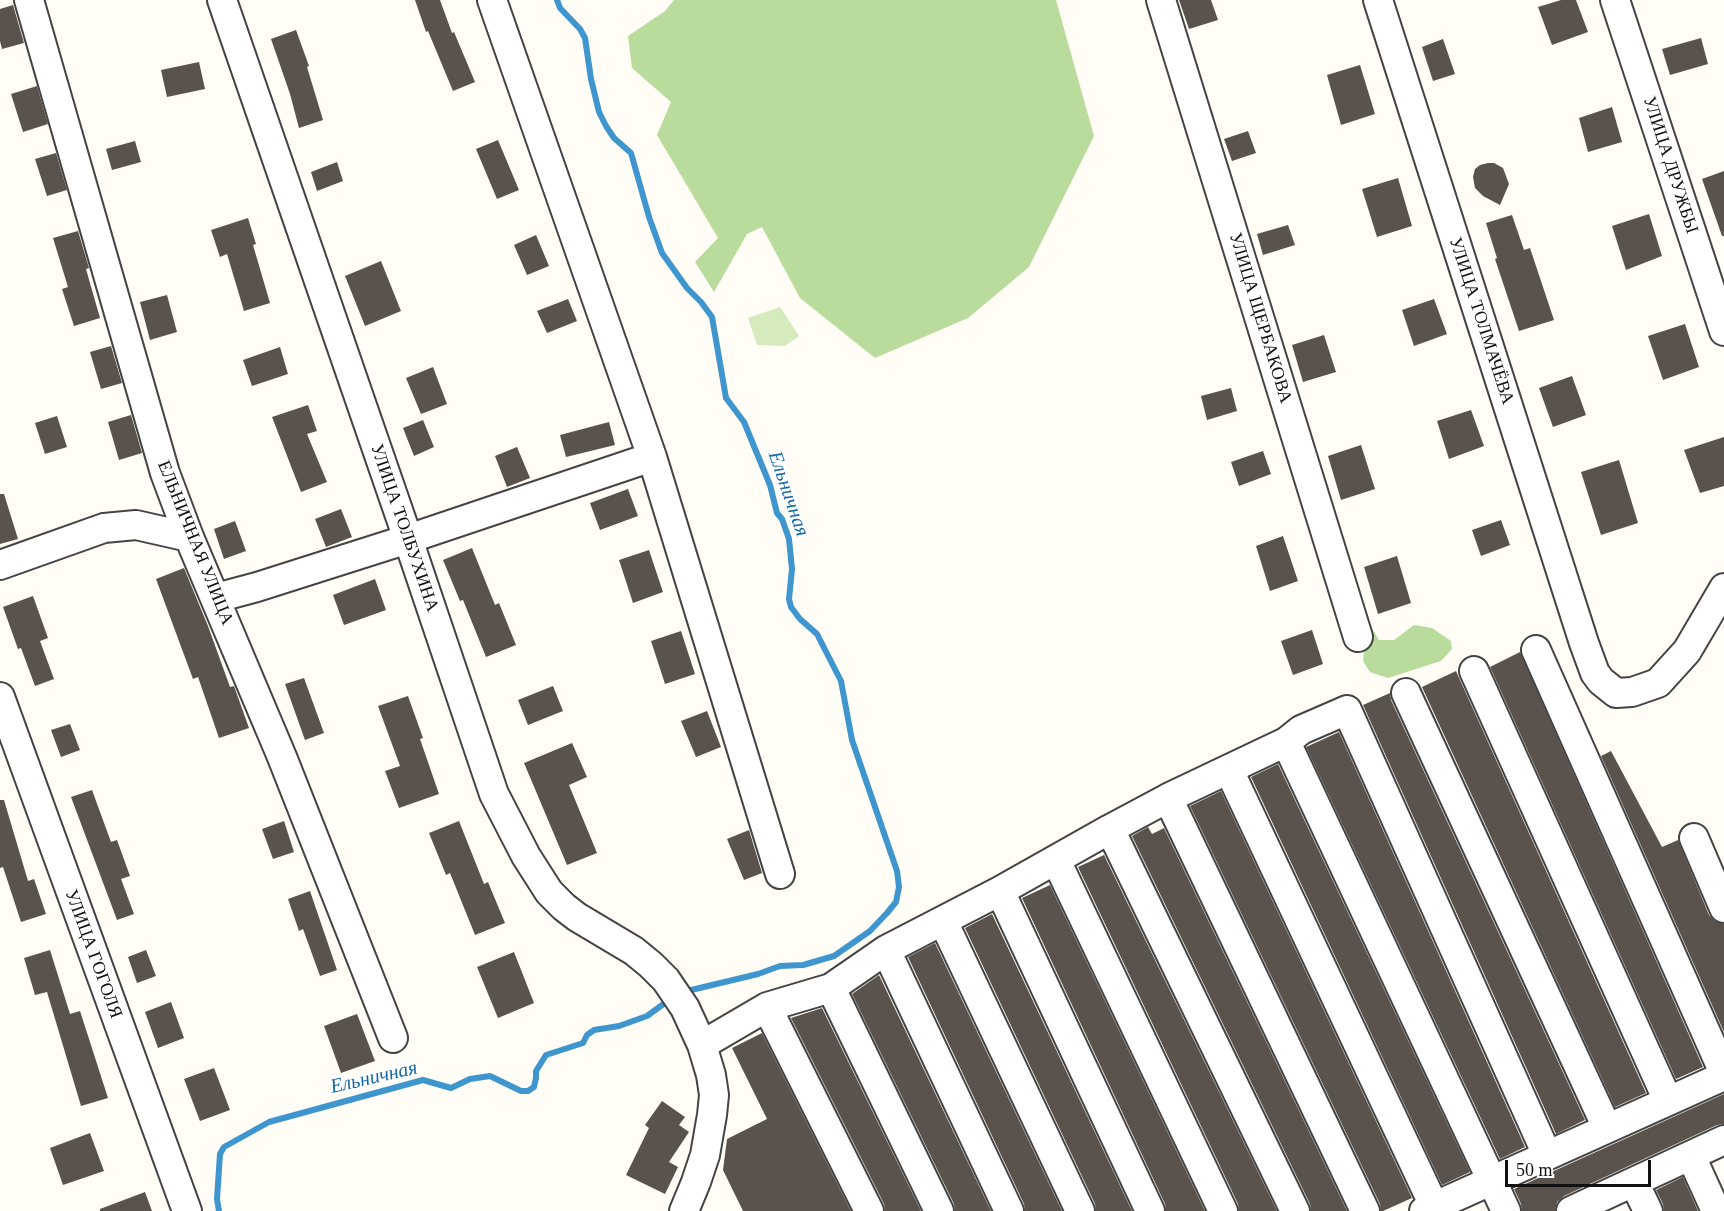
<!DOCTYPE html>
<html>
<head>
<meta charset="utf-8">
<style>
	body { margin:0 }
	#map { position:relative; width:1724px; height:1211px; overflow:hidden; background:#fffdf5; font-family:"Times New Roman",serif }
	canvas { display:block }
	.scale { position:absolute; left:1505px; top:1160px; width:146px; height:27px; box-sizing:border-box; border:3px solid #111; border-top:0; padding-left:8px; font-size:18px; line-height:21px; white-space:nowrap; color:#111; -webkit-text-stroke:4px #fff; paint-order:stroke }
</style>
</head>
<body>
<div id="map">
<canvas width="1724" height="1211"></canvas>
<div class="scale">50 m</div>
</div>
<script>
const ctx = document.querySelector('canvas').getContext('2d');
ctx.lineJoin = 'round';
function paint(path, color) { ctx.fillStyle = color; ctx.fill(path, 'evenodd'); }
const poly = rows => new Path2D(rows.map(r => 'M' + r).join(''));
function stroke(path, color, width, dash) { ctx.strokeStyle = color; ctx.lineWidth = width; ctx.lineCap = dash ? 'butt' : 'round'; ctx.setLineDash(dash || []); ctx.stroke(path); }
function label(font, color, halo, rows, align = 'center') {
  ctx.font = font + ' "Times New Roman",serif'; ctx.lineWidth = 6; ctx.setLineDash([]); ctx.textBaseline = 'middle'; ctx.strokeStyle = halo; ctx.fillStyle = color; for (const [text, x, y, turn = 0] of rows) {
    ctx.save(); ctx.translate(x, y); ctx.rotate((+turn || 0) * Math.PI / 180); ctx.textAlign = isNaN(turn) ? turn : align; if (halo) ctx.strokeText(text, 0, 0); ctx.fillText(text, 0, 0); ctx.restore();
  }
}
const green = poly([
	[780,307,799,336,785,346,757,345,748,318]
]);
const forest = poly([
	[674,0,1056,0,1094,136,1029,267,968,318,875,358,800,298,762,227,747,234,714,292,695,262,718,238,657,135,671,102,632,68,628,36,665,11],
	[1367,621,1379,640,1394,640,1414,625,1432,628,1451,641,1452,649,1441,661,1388,678,1370,672,1363,661]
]);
const stream = poly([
	[557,0,560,8,580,29,585,38,591,79,599,112,606,126,614,138,631,153,649,217,662,253,687,288,701,302,712,317,726,398,744,422,770,485,777,513,782,519,789,539,792,569,789,599,791,607,800,619,817,634,841,681,852,740,897,871,899,887,896,902,887,913,870,931,834,956,803,965,780,966,758,974,687,991],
	[219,1211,217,1199,220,1154,224,1147,269,1122,423,1080,451,1088,470,1079,490,1076,521,1091,528,1091,534,1087,536,1078,536,1071,546,1055,583,1043,587,1035,594,1030,619,1026,647,1016,669,1000]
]);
const building = poly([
	[415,0,440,0,452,33,454,32,475,82,453,91,428,31,426,32],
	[1179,0,1211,0,1218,20,1189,29],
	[1561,0,1576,0,1588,32,1552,45,1538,7],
	[13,5,24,43,2,49,0,41,0,9],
	[296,30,309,66,307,67,323,120,299,128,290,94,271,39],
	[1701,38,1708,64,1670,75,1662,49],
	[1443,39,1455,74,1433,81,1422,47],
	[199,62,205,89,167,97,161,70],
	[1360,65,1375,114,1341,125,1327,75],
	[37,86,48,124,23,132,11,94],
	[1612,107,1622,142,1588,152,1579,118],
	[1248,131,1256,153,1232,161,1224,139],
	[498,140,519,190,497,199,476,149],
	[135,141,141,162,112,170,106,149],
	[56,153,67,190,47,196,35,159],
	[337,162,343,181,317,191,311,172],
	[1488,163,1494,163,1503,168,1509,184,1500,205,1483,196,1475,188,1473,177,1475,169,1480,165],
	[1724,171,1724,236,1722,236,1702,179],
	[1398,178,1412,226,1377,237,1362,189],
	[1649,214,1662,256,1626,270,1612,226],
	[1512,215,1524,250,1530,248,1554,320,1519,331,1495,259,1497,258,1486,223],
	[248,218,256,244,253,245,270,303,244,311,227,254,220,257,211,230],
	[1288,225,1295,245,1263,255,1257,234],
	[78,231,89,268,86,269,100,318,74,326,62,289,68,287,53,238],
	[536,235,549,266,527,275,514,245],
	[381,261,401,311,365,326,345,276],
	[167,295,177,332,150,340,140,302],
	[568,299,577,321,547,333,537,311],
	[1434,299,1447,334,1414,346,1402,310],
	[1685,324,1699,367,1663,380,1648,336],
	[1324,335,1336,372,1303,382,1292,345],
	[111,346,122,383,101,389,90,352],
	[280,347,288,374,252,386,243,360],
	[433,367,447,404,421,414,406,378],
	[1572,376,1586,415,1553,427,1539,388],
	[1231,388,1237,411,1207,420,1201,396],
	[308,405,317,431,307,434,327,482,301,492,272,417],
	[1471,410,1484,446,1449,459,1437,421],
	[131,415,142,453,119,460,108,422],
	[57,416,67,447,45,454,35,423],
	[423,420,434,447,414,456,403,428],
	[609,422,615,445,566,457,560,435],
	[1724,437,1724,486,1700,493,1684,450],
	[1361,445,1375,489,1341,500,1328,456],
	[517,447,530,478,507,487,495,456],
	[1263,451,1271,474,1239,486,1231,462],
	[1619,460,1638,523,1601,535,1581,472],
	[628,489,638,516,600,530,590,503],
	[0,494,4,494,18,539,0,544],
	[341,509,352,537,326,547,315,519],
	[1501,520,1510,545,1481,556,1472,530],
	[235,521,246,551,224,559,214,529],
	[1283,536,1298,581,1270,591,1256,546],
	[472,548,495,605,499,603,516,645,486,657,463,600,460,601,443,560],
	[649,550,663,592,633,603,619,560],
	[1397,556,1411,603,1378,614,1364,567],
	[184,568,208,626,230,687,234,686,249,728,219,738,198,677,193,679,156,579],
	[375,579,386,610,344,625,333,595],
	[33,596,48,638,40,641,54,679,35,686,21,648,18,649,3,607],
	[1312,630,1323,664,1293,675,1281,641],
	[681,631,695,674,665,684,651,641],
	[1520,652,1703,1067,1676,1079,1490,667],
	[1456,671,1646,1093,1615,1107,1422,687],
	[304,678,324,733,305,740,285,684],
	[553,686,563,711,528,725,518,700],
	[1390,693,1391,700,1585,1120,1556,1134,1363,705],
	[408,696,423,738,420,739,439,794,399,808,385,771,400,766,378,706],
	[707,711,721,747,696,757,681,721],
	[70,724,80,750,61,757,51,730],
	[1339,732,1525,1147,1500,1159,1306,747],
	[572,743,587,777,569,785,597,853,567,865,524,763],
	[1611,751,1662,847,1678,840,1709,915,1715,921,1724,924,1724,1032,1601,756],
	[1278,764,1470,1172,1442,1185,1251,777],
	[92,790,111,842,117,840,130,876,121,879,134,914,117,920,71,797],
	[1221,791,1412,1198,1383,1211,1381,1211,1380,1204,1190,806],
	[0,800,4,800,28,881,34,879,46,914,21,922,3,867,0,868],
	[284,821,294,852,273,859,262,829],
	[459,821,484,884,488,882,505,923,475,935,450,873,446,875,429,833],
	[1148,827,1152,834,1164,828,1347,1211,1311,1211,1310,1204,1132,836],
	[749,830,762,873,744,880,727,839],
	[1104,855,1277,1211,1239,1211,1238,1204,1078,867],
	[1050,885,1205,1211,1166,1211,1165,1204,1022,898],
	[310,891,337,970,320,976,303,929,299,931,288,899],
	[992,914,1132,1211,1096,1211,1095,1204,965,928],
	[935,943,1062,1211,1025,1211,1024,1204,908,957],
	[50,950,70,1014,80,1011,108,1098,81,1106,47,992,35,995,24,958],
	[146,950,156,976,137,983,128,957],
	[514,952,534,1003,498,1018,477,967],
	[879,975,991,1211,955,1211,954,1204,852,994],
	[171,1002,184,1038,158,1048,145,1012],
	[822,1008,921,1211,885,1211,884,1204,791,1018],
	[357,1014,375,1061,341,1073,324,1026],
	[762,1033,851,1211,743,1211,723,1170,727,1139,767,1119,732,1048],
	[214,1068,230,1110,200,1121,184,1079],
	[1724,1094,1724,1124,1717,1125,1564,1196,1557,1202,1555,1211,1522,1211,1521,1204,1514,1189],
	[662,1101,685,1117,679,1125,689,1132,669,1162,678,1167,665,1194,626,1175,649,1128,645,1125],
	[90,1133,104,1171,63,1185,50,1148],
	[1683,1177,1698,1211,1664,1211,1663,1204,1656,1190],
	[145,1192,152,1211,100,1211,100,1209]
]);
const minor = poly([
	[29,0,165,473,189,537,282,757,393,1038],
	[222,0,408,539,494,794,526,856,549,892,564,907,577,917,634,951,651,965,666,980,685,1008,702,1045,711,1075,714,1095,712,1115,705,1155,696,1182,684,1211],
	[492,0,652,457,780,874],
	[1161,0,1358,637],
	[1378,0,1584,643,1595,673,1601,681,1616,693,1632,692,1658,683,1687,651,1724,588],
	[1615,0,1724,331],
	[0,565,104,528,136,525,189,537],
	[216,598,257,587,408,539,652,457],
	[1536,650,1724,1073],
	[1474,671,1668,1101],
	[1406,693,1607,1128],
	[0,697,187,1211],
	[1286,742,1506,1211],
	[1229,770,1434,1206],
	[1168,798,1365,1211],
	[1110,829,1295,1211],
	[1694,838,1724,908],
	[1056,860,1223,1211],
	[1000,891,1150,1211],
	[943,921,1080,1211],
	[886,950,1009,1211],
	[831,988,939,1211],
	[767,1007,869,1211],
	[702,1045,767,1007,831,988,886,950,1000,891,1110,829,1168,798,1286,742,1301,730,1347,710,1547,1155],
	[1691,1156,1716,1211],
	[1634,1182,1648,1211],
	[1424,1211,1724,1076],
	[1571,1211,1724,1140]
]);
const streetNames = [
	["УЛИЦА ДРУЖБЫ",1670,165,72],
	["УЛИЦА ЩЕРБАКОВА",1260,318,73],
	["УЛИЦА ТОЛМАЧЁВА",1481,321,72],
	["УЛИЦА ТОЛБУХИНА",404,528,71],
	["ЕЛЬНИЧНАЯ УЛИЦА",195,543,68],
	["УЛИЦА ГОГОЛЯ",93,954,70]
];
const waterNames = [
	["Ельничная",788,494,71],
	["Ельничная",374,1078,-13]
];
paint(green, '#d5ebbd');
paint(forest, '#b9dc9c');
stroke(stream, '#3f96cf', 6);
paint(building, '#5a524d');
stroke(minor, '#444', 32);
stroke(minor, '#fff', 28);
label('18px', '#111', '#fff', streetNames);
label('italic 20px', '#1768a6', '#fff', waterNames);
</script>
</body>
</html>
